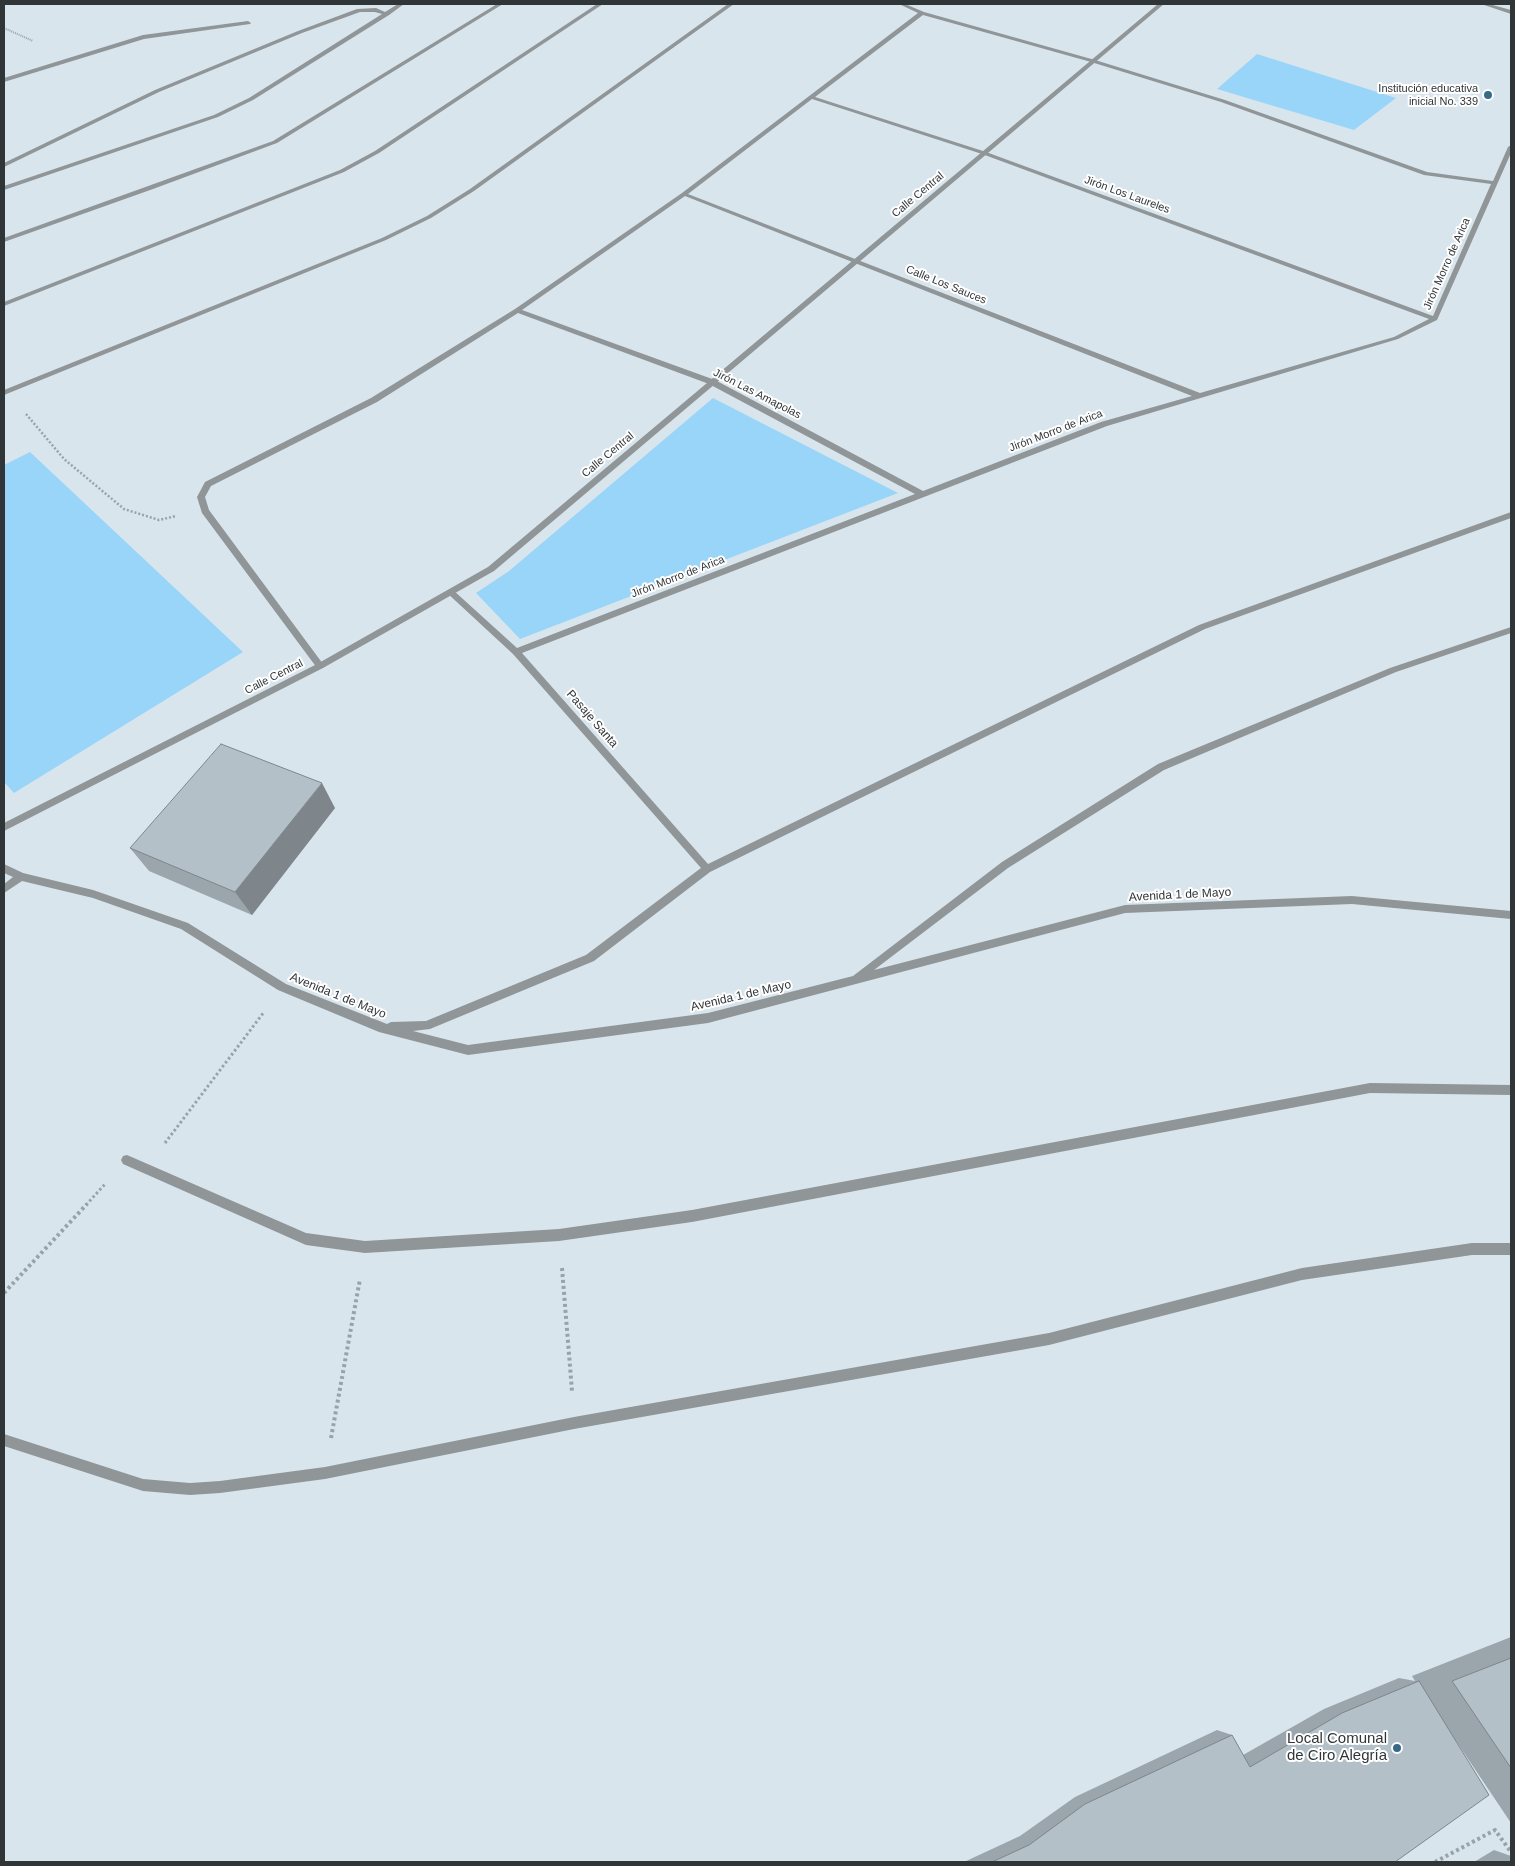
<!DOCTYPE html>
<html>
<head>
<meta charset="utf-8">
<style>
	body { margin:0 }
	#map { position:relative; width:1515px; height:1866px; overflow:hidden; background:#d9e5ed; font-family:Helvetica,sans-serif }
	canvas { display:block }
	.frame { position:absolute; inset:0; border:5px solid #303538; pointer-events:none }
</style>
</head>
<body>
<div id="map">
<canvas width="1515" height="1866"></canvas>
<div class="frame"></div>
</div>
<script>
const ctx = document.querySelector('canvas').getContext('2d');
ctx.lineJoin = 'round';
function paint(path, color) { ctx.fillStyle = color; ctx.fill(path, 'evenodd'); }
const poly = rows => new Path2D(rows.map(r => 'M' + r).join(''));
function stroke(path, color, width, dash) { ctx.strokeStyle = color; ctx.lineWidth = width; ctx.lineCap = dash ? 'butt' : 'round'; ctx.setLineDash(dash || []); ctx.stroke(path); }
function label(font, color, halo, rows, align = 'center') {
  ctx.font = font + ' Helvetica,sans-serif'; ctx.lineWidth = 4; ctx.setLineDash([]); ctx.textBaseline = 'middle'; ctx.strokeStyle = halo; ctx.fillStyle = color; for (const [text, x, y, turn = 0] of rows) {
    ctx.save(); ctx.translate(x, y); ctx.rotate((+turn || 0) * Math.PI / 180); ctx.textAlign = isNaN(turn) ? turn : align; if (halo) ctx.strokeText(text, 0, 0); ctx.fillText(text, 0, 0); ctx.restore();
  }
}
const green = poly([
	[1257,54,1396,98,1354,130,1217,89],
	[713,398,898,493,520,639,476,593,509,571],
	[30,452,243,652,14,793,4,782,4,465]
]);
const pathFar3 = poly([
	[4,28,33,41]
]);
const pathFar2 = poly([
	[26,414,64,459,124,509,159,520,176,516]
]);
const pathFar1 = poly([
	[165,1143,264,1012],
	[86,1205,106,1183]
]);
const path = poly([
	[562,1268,572,1391],
	[4,1293,87,1204],
	[331,1438,360,1279],
	[1435,1862,1495,1830,1511,1852]
]);
const minor = poly([
	[398,4,404,4,389,15,253,100,218,117,4,190,4,186,214,115,249,98,382,14,375,12,360,12,302,33,159,92,4,167,4,163,155,90,298,31,357,9,376,8,385,12,398,4],
	[497,4,503,4,277,143,153,189,4,242,4,238,273,141,497,4],
	[597,4,603,4,379,153,344,172,4,306,4,302,340,170,375,151,597,4],
	[728,4,734,4,474,191,431,218,386,240,4,395,4,390,382,238,427,216,470,189,728,4],
	[899,4,905,4,924,12,1095,60,1225,100,1427,172,1493,181,1508,147,1511,145,1511,153,1437,320,1398,339,1107,426,522,653,708,864,1199,625,1511,512,1511,518,1205,629,710,872,594,961,430,1029,413,1031,468,1045,708,1013,853,976,1002,862,1158,764,1390,668,1511,627,1511,633,1396,672,1164,770,1008,868,874,970,1125,905,1352,896,1511,911,1511,919,1352,904,1125,913,708,1023,468,1055,379,1032,278,990,181,929,93,898,22,881,4,893,4,884,13,877,4,873,4,864,23,873,93,890,188,923,286,984,387,1024,391,1022,426,1021,586,955,701,868,513,654,446,592,450,589,453,590,517,648,915,494,709,384,518,313,377,402,211,486,205,497,209,510,323,664,324,666,323,668,317,668,202,513,197,497,205,482,371,398,515,309,682,193,918,13,899,4],
	[923,15,1091,62,1221,102,1424,175,1491,184,1433,316,986,152,815,97,923,15],
	[812,99,982,154,1429,319,1394,337,1200,393,688,194,812,99],
	[685,196,1192,396,1101,422,923,491,715,380,522,310,685,196],
	[1481,4,1489,4,1511,10,1511,14,1481,4],
	[248,21,251,23,250,24,144,39,4,82,4,78,143,35,248,21],
	[1370,1083,1511,1085,1511,1095,1370,1093,692,1222,559,1241,365,1253,306,1245,123,1164,121,1160,123,1156,127,1155,306,1233,365,1241,559,1229,692,1210,1370,1083],
	[1472,1243,1511,1243,1511,1255,1472,1255,1302,1280,1049,1345,574,1429,325,1479,220,1493,190,1495,143,1491,4,1446,4,1434,143,1479,190,1483,220,1481,325,1467,574,1417,1049,1333,1302,1268,1472,1243]
]);
const tertiary = poly([
	[1158,4,1164,4,494,571,323,668,4,831,4,823,317,664,488,567,1158,4]
]);
const wall = poly([
	[335,808,252,915,149,871,130,848],
	[1511,1637,1511,1823,1456,1741,1395,1862,964,1862,1020,1836,1075,1797,1217,1730,1232,1735,1243,1755,1324,1709,1399,1678,1415,1681,1412,1676],
	[1494,1850,1511,1856,1511,1862,1474,1862]
]);
const shadedWall = poly([
	[322,783,335,808,252,915,235,892]
]);
const building = poly([
	[221,744,322,783,235,892,130,848,221,744],
	[1511,1658,1511,1768,1452,1681,1511,1658],
	[1419,1681,1489,1795,1395,1862,992,1862,1029,1845,1085,1804,1232,1735,1250,1767,1342,1713,1419,1681]
]);
const markers = [
	[1488,95,5,"#366a86"],
	[1397,1748,5,"#366a86"]
];
const farPoinames = [
	["Institución educativa",1478,89],
	["inicial No. 339",1478,102]
];
const farStreetnames = [
	["Calle Central",918,195,-40],
	["Jirón Los Laureles",1127,195,20],
	["Jirón Morro de Arica",1447,264,-66],
	["Calle Los Sauces",946,285,22],
	["Jirón Las Amapolas",757,394,27],
	["Jirón Morro de Arica",1056,431,-21],
	["Calle Central",608,455,-40],
	["Jirón Morro de Arica",678,577,-21],
	["Calle Central",274,677,-27]
];
const streetNames = [
	["Pasaje Santa",592,719,49],
	["Avenida 1 de Mayo",1180,895,-3],
	["Avenida 1 de Mayo",338,996,22],
	["Avenida 1 de Mayo",741,996,-13]
];
const nearPoinames = [
	["Local Comunal",1387,1739],
	["de Ciro Alegría",1387,1756]
];
paint(green, '#99d5f8');
stroke(pathFar3, '#99a2a8', 2, [1, 1]);
stroke(pathFar2, '#99a2a8', 2.5, [2, 2]);
stroke(pathFar1, '#99a2a8', 3, [2.5, 2.5]);
stroke(path, '#99a2a8', 4, [3, 3]);
paint(minor, '#909598');
paint(tertiary, '#909598');
paint(wall, '#9ba5ac');
paint(shadedWall, '#7e868c');
paint(building, '#b4c0c8');
stroke(building, '#7e868c', 1);
for (const [x, y, r, color] of markers) { const dot = new Path2D(); dot.arc(x, y, r, 0, 2 * Math.PI); ctx.fillStyle = color; ctx.fill(dot); stroke(dot, '#fff', 2); }
label('11px', '#303538', '#fff', farPoinames, 'right');
label('11px', '#303538', '#fff', farStreetnames);
label('12px', '#303538', '#fff', streetNames);
label('15px', '#303538', '#fff', nearPoinames, 'right');
</script>
</body>
</html>
